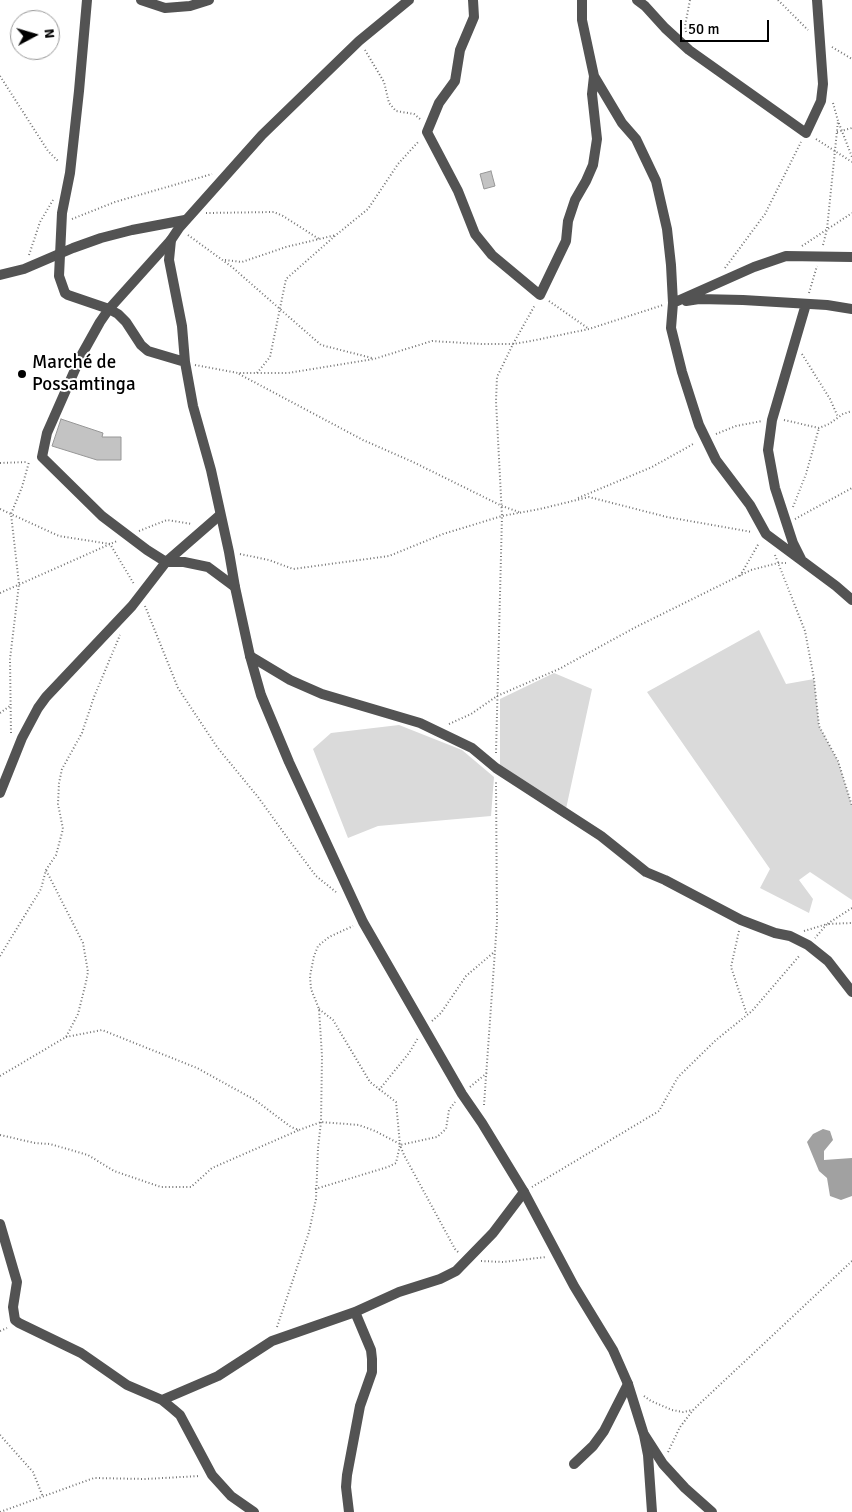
<!DOCTYPE html>
<html>
<head>
<meta charset="utf-8">
<style>
	body { margin:0 }
	#map { position:relative; width:852px; height:1512px; overflow:hidden; background:#fff; font-family:Signika,sans-serif }
	canvas { display:block }
	.north { position:absolute; left:10px; top:10px; width:50px; height:50px; box-sizing:border-box; background:#fff; border:1px solid #999; border-radius:50%; rotate:84deg; font-size:14px; font-weight:700; line-height:20px; text-align:center; color:#000 }
	.north::after { content:''; display:block; margin:auto; width:18px; height:22px; background:#000; clip-path:polygon(50% 0,100% 100%,50% 72%,0 100%) }
	.scale { position:absolute; left:680px; top:20px; width:89px; height:22px; box-sizing:border-box; border:2px solid #000; border-top:0; padding-left:6px; font-size:15px; line-height:18px; white-space:nowrap; color:#000; -webkit-text-stroke:4px #fff; paint-order:stroke }
</style>
</head>
<body>
<div id="map">
<canvas width="852" height="1512"></canvas>
<div class="north">N</div>
<div class="scale">50 m</div>
</div>
<script>
const ctx = document.querySelector('canvas').getContext('2d');
ctx.lineJoin = 'round';
function paint(path, color) { ctx.fillStyle = color; ctx.fill(path, 'evenodd'); }
const poly = rows => new Path2D(rows.map(r => 'M' + r).join(''));
function stroke(path, color, width, dash) { ctx.strokeStyle = color; ctx.lineWidth = width; ctx.lineCap = dash ? 'butt' : 'round'; ctx.setLineDash(dash || []); ctx.stroke(path); }
function label(font, color, halo, rows, align = 'center') {
  ctx.font = font + ' Signika,sans-serif'; ctx.lineWidth = 4; ctx.setLineDash([]); ctx.textBaseline = 'middle'; ctx.strokeStyle = halo; ctx.fillStyle = color; for (const [text, x, y, turn = 0] of rows) {
    ctx.save(); ctx.translate(x, y); ctx.rotate((+turn || 0) * Math.PI / 180); ctx.textAlign = isNaN(turn) ? turn : align; if (halo) ctx.strokeText(text, 0, 0); ctx.fillText(text, 0, 0); ctx.restore();
  }
}
const green = poly([
	[759,630,786,684,814,679,819,726,838,761,852,806,852,900,810,872,799,880,813,899,809,913,760,888,770,869,647,692],
	[554,673,592,689,564,818,527,793,500,769,500,699],
	[399,725,462,750,494,777,491,816,378,826,348,838,313,749,331,733]
]);
const water = poly([
	[823,1129,830,1131,833,1140,824,1151,824,1160,852,1158,852,1196,841,1200,830,1196,827,1178,819,1171,807,1142,813,1134]
]);
const building = poly([
	[491,171,495,186,484,189,480,174,491,171],
	[61,419,103,433,102,437,121,437,121,460,97,460,52,446,61,419]
]);
const path = poly([
	[778,0,808,30],
	[686,32,685,26,690,0],
	[832,47,852,59],
	[365,50,384,82,389,103,396,111,414,114,420,119],
	[0,76,48,151,59,162],
	[833,103,838,121,852,157],
	[837,132,852,128],
	[816,139,852,162],
	[206,213,274,212,283,216,319,239],
	[72,219,115,202,212,174],
	[188,235,232,267,321,345,372,358],
	[823,245,827,229,838,121],
	[802,246,852,213],
	[29,255,40,222,53,200],
	[225,260,242,262,286,247,336,235],
	[725,268,765,214,801,142],
	[809,293,817,266],
	[549,301,589,329],
	[802,354,830,399,838,417],
	[195,365,238,373,288,373,374,359,432,341,481,344,513,344,531,341,589,329,663,305],
	[257,373,270,357,286,279,336,235,368,209,398,164,419,141],
	[239,374,363,440,413,462,502,506,519,512],
	[784,420,819,428,829,424,843,414,852,411],
	[716,434,736,426,762,421],
	[0,463,28,462],
	[578,498,652,467,695,443],
	[793,507,806,474,819,428],
	[0,509,59,536,110,544,134,584],
	[795,519,852,488],
	[139,531,167,520,192,524],
	[240,554,269,560,293,569,389,556,443,534,502,516,540,509,589,497,667,517,752,532],
	[775,555,805,631,814,679,819,726,838,761,852,806],
	[740,576,759,543],
	[0,593,117,541],
	[145,606,178,688,217,747,258,797,289,840,316,876,336,892],
	[0,713,10,706],
	[449,724,471,714,497,696,559,669,636,627,751,570,778,563,786,563],
	[11,733,10,659,19,584,11,514,22,487,29,462],
	[496,753,502,516,496,401,497,377,513,344,535,305],
	[852,908,827,924,852,923],
	[739,931,731,967,747,1015],
	[804,931,827,924,815,938],
	[0,956,41,889,46,870,56,855,63,829,58,804,59,783,62,769,82,733,94,697,120,635],
	[319,1009,333,1020,370,1082,396,1102,400,1145,404,1155,455,1249,459,1253],
	[432,1021,441,1013,466,976,493,953],
	[66,1037,102,1030,197,1068,255,1100,291,1127,299,1130,321,1122,359,1125,375,1131,400,1144],
	[0,1076,66,1037,78,1014,86,982,88,972,83,943,46,870],
	[470,1087,488,1072],
	[379,1090,409,1053,418,1038],
	[484,1105,497,922,496,781],
	[0,1135,35,1143,50,1144,88,1155,114,1171,161,1187,191,1187,212,1168,299,1130],
	[532,1187,659,1111,678,1077,716,1040,752,1011,800,955],
	[315,1189,388,1167,396,1163,400,1145,437,1137,446,1129,449,1110,455,1102],
	[481,1261,503,1262,546,1257],
	[277,1327,309,1232,316,1199,318,1148,321,1122,322,1056,319,1009,311,989,310,976,314,956,318,946,329,937,353,926],
	[0,1331,7,1328],
	[644,1396,651,1401,672,1410,683,1412,693,1410],
	[0,1435,33,1472,43,1497],
	[668,1452,680,1427,694,1409,852,1261],
	[0,1512,94,1478,145,1479,200,1476]
]);
const minor = poly([
	[141,0,165,8,190,6,209,0],
	[473,0,474,17,460,50,455,81,439,103,427,132,458,191,475,234,492,255,540,295,566,241,568,221,575,200,586,181,593,165,597,139,592,94,594,76,582,20,582,0],
	[637,0,645,6,665,28,689,50,806,133,821,101,823,84,817,0],
	[594,76,622,123,636,139,656,181,667,229,671,265,673,303,671,328,682,372,699,425,716,460,750,505,766,534,836,586,852,600],
	[171,240,109,309,100,322,81,356,47,433,42,457,102,516,147,550,166,562,184,562,208,567,235,587],
	[0,275,24,269,73,248,101,238,132,230,185,220],
	[686,301,699,299,743,300,827,305,852,309],
	[673,303,754,267,786,256,852,257],
	[801,559,793,543,775,488,768,450,772,420,806,304],
	[250,656,290,680,322,694,420,723,472,748,496,768,601,836,646,872,665,880,741,920,775,933,790,936,808,945,828,961,852,992],
	[0,793,22,738,38,708,46,697,132,606,166,562,220,515],
	[0,1224,17,1282,13,1307,15,1320,19,1323,81,1353,127,1385,162,1400,173,1409,180,1415,212,1475,231,1496,254,1512],
	[162,1400,218,1376,272,1341,355,1312,399,1292,440,1279,456,1271,493,1233,524,1192],
	[645,1436,663,1464,685,1488,712,1512],
	[574,1464,593,1446,604,1431,628,1384],
	[349,1512,346,1487,347,1475,360,1406,372,1372,372,1359,371,1350,355,1312]
]);
const tertiary = poly([
	[87,0,79,91,70,173,62,213,59,276,65,293,68,295,109,309,118,314,126,322,141,345,148,351,185,362],
	[409,0,359,41,262,135,179,228,171,240,169,260,182,326,185,362,193,406,211,470,229,552,235,587,250,656,261,695,289,762,363,922,462,1094,482,1123,524,1192,574,1286,613,1350,628,1384,644,1435,648,1455,652,1512]
]);
const markers = [
	[22,374,5,"#000"]
];
const poiNames = [
	["Marché de",32,363],
	["Possamtinga",32,385]
];
paint(green, '#dadada');
paint(water, '#a1a1a1');
paint(building, '#c3c3c3');
stroke(building, '#979797', 1);
stroke(path, '#757575', 2, [1, 2.5]);
stroke(minor, '#535353', 10);
stroke(tertiary, '#535353', 10);
for (const [x, y, r, color] of markers) { const dot = new Path2D(); dot.arc(x, y, r, 0, 2 * Math.PI); ctx.fillStyle = color; ctx.fill(dot); stroke(dot, '#fff', 2); }
label('19px', '#000', '#fff', poiNames, 'left');
</script>
</body>
</html>
